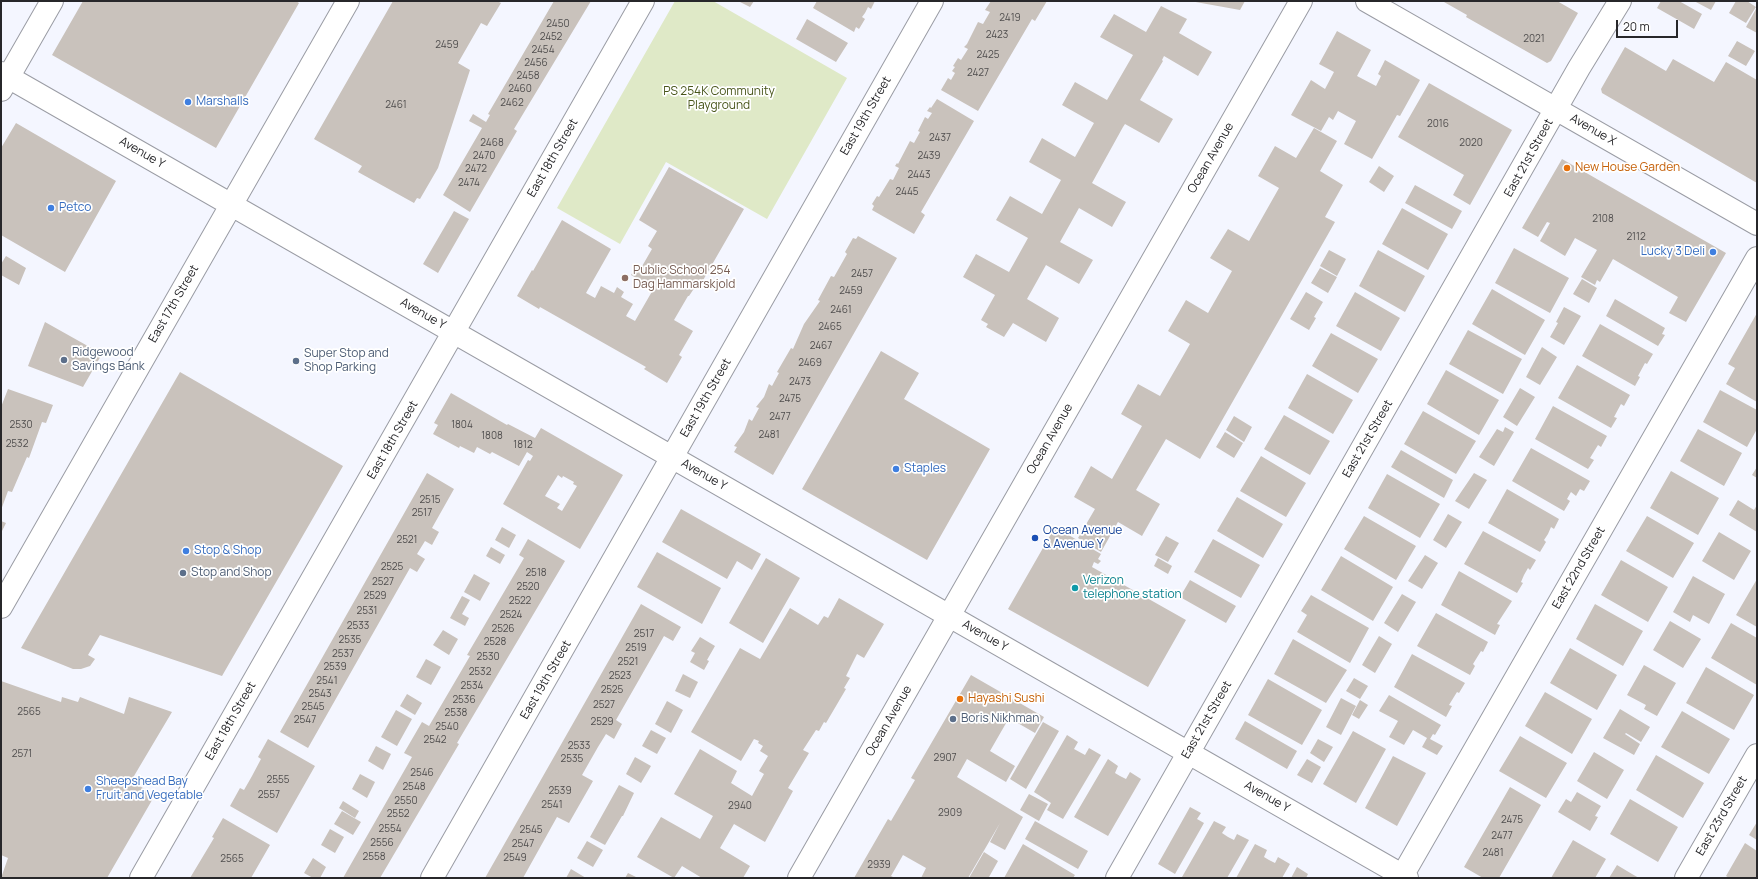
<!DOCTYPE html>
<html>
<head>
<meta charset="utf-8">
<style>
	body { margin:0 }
	#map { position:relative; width:1758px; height:879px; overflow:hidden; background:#f4f6ff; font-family:Manrope,sans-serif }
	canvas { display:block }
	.frame { position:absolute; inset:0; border:2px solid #27272a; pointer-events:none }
	.scale { position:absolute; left:1616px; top:20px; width:62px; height:18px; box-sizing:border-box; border:2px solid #27272a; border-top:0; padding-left:5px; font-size:12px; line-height:14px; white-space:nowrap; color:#27272a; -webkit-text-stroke:3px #fff; paint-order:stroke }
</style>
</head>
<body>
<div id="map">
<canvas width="1758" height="879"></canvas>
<div class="frame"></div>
<div class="scale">20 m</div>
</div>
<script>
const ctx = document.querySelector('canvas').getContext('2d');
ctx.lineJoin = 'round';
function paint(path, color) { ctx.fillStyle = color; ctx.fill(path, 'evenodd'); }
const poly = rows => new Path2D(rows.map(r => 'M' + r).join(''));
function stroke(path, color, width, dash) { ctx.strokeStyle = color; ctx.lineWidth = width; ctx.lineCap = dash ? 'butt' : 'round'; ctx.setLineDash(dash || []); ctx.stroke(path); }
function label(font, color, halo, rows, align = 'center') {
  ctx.font = font + ' Manrope,sans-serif'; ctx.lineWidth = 3.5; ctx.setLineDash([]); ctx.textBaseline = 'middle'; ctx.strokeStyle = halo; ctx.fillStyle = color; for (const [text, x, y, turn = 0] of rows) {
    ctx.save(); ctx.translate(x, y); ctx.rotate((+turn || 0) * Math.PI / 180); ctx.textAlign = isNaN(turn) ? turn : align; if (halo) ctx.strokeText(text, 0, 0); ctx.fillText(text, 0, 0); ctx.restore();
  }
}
const green = poly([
	[675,1,713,1,847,78,767,219,666,162,620,244,557,208]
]);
const building = poly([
	[83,1,296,1,299,3,216,148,52,55],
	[393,1,497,1,501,3,487,26,481,23,458,63,470,70,438,168,420,199,417,198,414,203,358,172,362,166,314,139],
	[554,1,591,1,514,129,517,131,470,212,443,195,482,128,469,121,473,114,486,122,490,115,488,114],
	[738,1,754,1,750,7],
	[817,1,875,1,871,9,868,7,865,13,862,17,865,19,859,29,856,27,854,32,813,8],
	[991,1,1047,1,1035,21,1032,19,978,111,941,90,948,78,951,80,955,73,952,71,955,67,953,66,958,58,961,60,968,49,964,47,967,44,978,22,983,24,990,12,985,10],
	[1190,1,1245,1,1240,10],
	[1444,1,1557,1,1578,13,1551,61,1547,63,1466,17,1467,15,1444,2],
	[1661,1,1679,1,1702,14,1694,29,1657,8],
	[1694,1,1716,1,1711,10],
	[1736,1,1747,1,1756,7,1746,23,1729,13],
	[1161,6,1187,19,1179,33,1212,52,1198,76,1164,56,1162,60,1163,61,1140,100,1173,119,1159,143,1125,124,1123,127,1092,183,1126,202,1112,227,1079,208,1060,242,1093,260,1079,284,1046,265,1027,299,1059,318,1046,342,1013,323,1004,337,986,327,988,324,981,320,995,295,963,277,976,254,1009,272,1028,238,996,220,1010,196,1042,214,1061,180,1029,162,1042,138,1075,157,1094,123,1062,105,1075,82,1107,100,1133,55,1100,37,1114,14,1146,32],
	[1757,7,1757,33,1746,27],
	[807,19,848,43,836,62,796,39],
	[1337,31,1371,50,1357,76,1376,86,1381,76,1378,74,1385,60,1420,80,1400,116,1397,115,1372,159,1344,144,1356,121,1338,111,1333,120,1329,117,1321,131,1291,115,1311,80,1325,89,1334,72,1319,64],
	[1737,41,1755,51,1746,66,1728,56],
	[1625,47,1666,71,1673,59,1714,82,1726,62,1757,80,1757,183,1602,93,1601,89],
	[1429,83,1512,130,1470,205,1453,195,1464,175,1398,137],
	[937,99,974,121,921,212,925,215,914,234,872,210,874,206,872,204,877,196,879,197,890,179,893,180,899,168,895,166,897,163,898,164,910,141,914,143,920,132,918,131,925,117,928,119,932,113,927,111,930,107,931,108],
	[16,123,116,181,65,272,1,235,1,148],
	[1314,128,1337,141,1320,171,1343,185,1325,217,1335,222,1200,459,1166,439,1136,490,1160,504,1142,536,1118,522,1101,552,1078,538,1095,509,1074,497,1091,466,1112,479,1142,426,1121,414,1138,384,1160,396,1190,344,1168,331,1186,300,1208,313,1232,271,1210,258,1228,229,1249,241,1279,188,1258,176,1275,146,1296,158],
	[1562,159,1726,253,1686,322,1669,313,1678,297,1613,259,1600,282,1597,280,1595,285,1581,277,1597,250,1575,238,1565,256,1540,241,1550,223,1547,222,1538,237,1522,228],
	[1379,166,1394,176,1384,192,1369,182],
	[669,167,744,209,698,289,695,287,689,296,688,296,674,320,693,331,679,355,682,357,667,383,644,369,646,367,540,307,539,309,517,296,532,270,533,271,562,220,611,249,586,293,595,298,601,286,614,293,617,287,624,292,621,297,633,304,626,316,635,321,654,288,631,275,637,266,641,268,652,249,648,246,657,231,639,220],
	[1415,185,1462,211,1452,229,1405,203],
	[1402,208,1448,234,1428,270,1382,244],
	[454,211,469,219,438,273,423,264],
	[858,236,897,258,773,475,734,452,737,447,734,446,744,432,749,419,752,421,759,408,756,407,764,397,769,384,772,386,779,373,777,372,791,348,793,349,804,324,820,301,818,300,831,276,834,277,847,254,845,252,853,238,856,239],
	[1514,248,1569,278,1550,313,1495,283],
	[1329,250,1346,259,1337,276,1320,266],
	[1378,250,1425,276,1405,312,1359,286],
	[6,256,26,268,19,285,1,275,1,264],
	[1320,268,1337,277,1328,293,1311,283],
	[1582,279,1597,288,1589,303,1573,294],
	[1492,289,1545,320,1525,355,1472,324],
	[1306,292,1323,302,1314,317,1316,318,1309,330,1290,319],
	[1355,292,1400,318,1381,351,1336,326],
	[1615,299,1665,328,1662,334,1665,335,1658,346,1606,316],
	[1564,307,1581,316,1564,345,1550,337,1558,323,1556,322],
	[1757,313,1757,402,1726,384,1735,368,1728,364],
	[45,322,102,354,83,387,28,366],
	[1600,324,1653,354,1647,364,1645,363,1638,376,1640,377,1635,386,1582,356],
	[1468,330,1522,359,1503,394,1449,364],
	[1331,333,1378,359,1358,393,1312,366],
	[1542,347,1557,357,1540,385,1526,377],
	[881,351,919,373,904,399,990,449,927,560,802,489],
	[1577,365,1630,395,1624,406,1621,404,1614,417,1617,418,1611,428,1558,398],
	[1446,370,1499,400,1479,435,1427,404],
	[180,372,343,466,222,676,100,635,88,655,95,659,90,666,81,669,73,669,21,648],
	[1307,374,1353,400,1333,434,1288,408],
	[1520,388,1535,397,1517,426,1503,417],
	[8,389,53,405,46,423,42,422,29,458,27,457,12,492,8,491,1,510,1,407],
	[1720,390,1757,410,1757,429,1747,447,1703,422],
	[451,393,507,425,508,424,535,438,541,428,623,475,580,549,503,504,528,460,530,461,533,456,527,452,519,466,492,452,490,454,477,447,474,453,460,446,459,448,433,434,438,425,434,423],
	[558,475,562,478,563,476,574,482,573,484,577,486,562,511,557,508,560,504,545,496],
	[1553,406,1607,436,1601,447,1598,445,1590,458,1594,460,1588,469,1535,439],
	[1423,411,1476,441,1456,474,1404,444],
	[1284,415,1330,441,1310,475,1264,449],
	[1234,416,1252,427,1244,442,1226,430],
	[1505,427,1514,432,1494,466,1479,457,1497,429,1503,432],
	[1698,429,1742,453,1724,486,1680,461],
	[1225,432,1243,443,1234,458,1216,447],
	[1531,448,1590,481,1584,491,1580,489,1576,496,1571,492,1567,499,1570,501,1564,511,1512,481],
	[1401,450,1453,480,1444,498,1391,467],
	[1261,456,1306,483,1286,517,1240,491],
	[1757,467,1757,478,1752,475],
	[1671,471,1719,498,1698,535,1650,508],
	[427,473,454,489,432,528,439,532,432,545,425,541,417,554,425,559,417,572,410,568,308,748,280,732],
	[1474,473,1487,480,1469,509,1455,501],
	[1387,474,1440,504,1420,538,1368,508],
	[1507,489,1559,519,1554,529,1551,527,1548,534,1544,540,1546,542,1540,552,1488,523],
	[1237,497,1283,524,1263,558,1217,531],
	[1738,500,1754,510,1757,505,1757,532,1729,515],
	[681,509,761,554,752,570,737,561,727,579,662,542],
	[1448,514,1462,522,1446,548,1433,540],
	[1364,516,1416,546,1396,580,1344,549],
	[1647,516,1694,543,1673,578,1626,551],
	[1,521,6,523,1,533],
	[502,527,516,535,509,548,495,540],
	[1055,527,1101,554,1098,559,1101,561,1098,564,1094,562,1092,567,1186,620,1148,687,1008,609],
	[1483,531,1536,560,1530,570,1528,568,1524,575,1521,582,1523,583,1517,593,1464,564],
	[1719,532,1751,551,1734,580,1702,561],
	[1166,536,1179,543,1168,562,1155,555],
	[528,539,565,561,457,743,459,744,380,878,343,878,412,757,404,753,422,722,429,726,470,656,467,655,524,558,519,555],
	[1213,539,1260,565,1241,598,1194,572],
	[491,547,505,555,500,564,486,556],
	[657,552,721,588,702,624,637,587],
	[1425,555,1438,563,1422,589,1408,581],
	[1341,556,1393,587,1373,621,1321,590],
	[766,558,800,578,763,643,729,623],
	[1158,558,1172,566,1168,574,1154,566],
	[1621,560,1668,587,1648,622,1601,595],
	[1459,571,1512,601,1497,624,1500,625,1495,635,1441,605],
	[474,574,490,583,480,601,464,592],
	[1693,576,1725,594,1709,624,1693,615,1690,622,1673,612],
	[1757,579,1757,627,1736,615],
	[1190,580,1236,606,1226,623,1180,597],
	[1402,594,1416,602,1398,632,1384,623],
	[1311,595,1369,628,1350,663,1297,632,1307,615,1301,611],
	[462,596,470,600,462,614,469,618,465,626,450,618],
	[839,598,884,624,864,658,857,654,846,676,850,678,844,688,846,689,826,723,824,722,819,731,816,730,803,750,809,753,788,788,793,791,765,842,734,824,720,848,750,866,743,878,702,878,682,866,674,878,637,857,661,817,700,839,713,816,674,794,700,749,737,771,731,783,752,796,764,774,759,771,768,756,760,751,763,746,758,743,759,741,754,739,741,761,691,732,740,648,760,659,790,608,818,625,824,616,828,618],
	[641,604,681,627,673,641,664,636,616,720,622,724,614,739,606,734,598,747,582,775,593,781,569,823,557,817,523,878,485,878],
	[1595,604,1643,631,1623,666,1576,639],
	[1436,613,1488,642,1483,652,1481,651,1473,664,1475,666,1470,675,1417,646],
	[1670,621,1701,639,1683,668,1653,650],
	[1731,623,1757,638,1757,685,1711,658],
	[443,630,458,639,449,655,433,645],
	[1379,636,1392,644,1375,673,1362,665],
	[700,637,715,646,707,660,709,661,704,670,690,662,695,653,691,651],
	[1293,639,1347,670,1326,703,1274,674],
	[1570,648,1617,675,1597,710,1550,683],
	[1412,654,1465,683,1459,693,1457,692,1449,705,1452,706,1446,717,1394,687],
	[426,659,441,667,431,685,416,677],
	[1644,665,1676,683,1657,716,1644,709,1646,705,1627,695],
	[1706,667,1754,695,1734,730,1686,703],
	[683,674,698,682,690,698,675,691],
	[971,675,1044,717,1035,733,1009,718,990,751,1015,766,1006,782,967,759,957,777,1023,817,1005,850,990,842,1000,823,968,878,921,878,926,868,903,855,891,876,895,878,854,878,888,819,891,821,915,780,911,778],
	[1354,678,1368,686,1360,699,1346,691],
	[1268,679,1322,710,1302,745,1248,715],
	[1,681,61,702,62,697,78,702,80,697,124,714,129,697,172,712,131,781,155,795,107,878,1,878,8,858,1,855],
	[1545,692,1592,719,1572,754,1525,726],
	[407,694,422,703,415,715,400,706],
	[1389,695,1441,725,1435,735,1433,734,1430,739,1443,746,1437,755,1422,747,1427,738,1413,730,1404,745,1389,737,1398,721,1379,711],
	[1341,698,1356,706,1341,735,1326,727],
	[1360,700,1368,705,1359,719,1352,715],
	[667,701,683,710,671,733,655,724],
	[1620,709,1650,727,1641,742,1626,733,1625,734,1640,744,1634,755,1603,738],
	[396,710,412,719,397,746,381,737],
	[1682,711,1730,739,1709,774,1661,747],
	[1245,721,1297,751,1287,769,1235,739],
	[1043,722,1059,731,1026,789,1010,779],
	[651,730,666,738,657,754,642,746],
	[1353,731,1386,749,1356,803,1323,784],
	[1067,735,1078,742,1074,749,1085,755,1089,748,1101,755,1063,819,1047,810,1051,803,1034,792],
	[1520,736,1567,763,1546,798,1499,771],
	[268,739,315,766,277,833,230,806,240,788,244,790,252,776,261,759,258,757],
	[1318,739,1333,747,1324,762,1310,753],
	[376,746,391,754,383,770,368,761],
	[1594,752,1624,770,1607,799,1577,781],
	[1656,755,1704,783,1683,818,1636,790],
	[1393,756,1426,773,1397,826,1365,808],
	[635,757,651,766,641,783,626,774],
	[1108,759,1118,766,1115,773,1120,776,1126,779,1130,772,1141,779,1108,836,1074,817],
	[1307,759,1321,767,1312,783,1297,775],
	[360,774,375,782,367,798,352,789],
	[619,785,634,793,623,816,622,816,605,845,590,837],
	[1510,787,1541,805,1499,878,1483,878,1464,867],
	[1577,792,1601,806,1595,816,1598,817,1590,831,1558,812,1566,799,1571,802],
	[1029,794,1048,804,1039,821,1020,810],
	[1630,799,1678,827,1658,862,1610,834],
	[343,801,359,811,355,818,339,808],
	[1190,807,1201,813,1197,819,1204,823,1175,874,1158,864],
	[342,811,361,822,353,835,334,824],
	[223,818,270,845,251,878,190,878,214,838,212,837],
	[1035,821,1088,851,1078,869,1025,839],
	[1214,821,1226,827,1222,833,1228,837,1234,840,1237,834,1249,840,1227,878,1183,878,1182,877],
	[1757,822,1757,840,1749,835],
	[330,829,344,837,335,853,321,845],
	[1573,840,1606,859,1595,878,1551,878],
	[587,841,603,850,593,867,577,858],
	[1745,843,1757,851,1757,878,1729,878,1726,876],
	[1023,844,1075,875,1073,878,1004,878],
	[1255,844,1267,850,1264,857,1269,860,1275,863,1278,857,1290,864,1282,878,1236,878],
	[984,852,998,861,989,877,992,878,969,878],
	[313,858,326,867,320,878,313,878,304,873],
	[1617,865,1632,874,1639,878,1609,878],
	[1297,867,1308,874,1306,878,1291,878],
	[571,869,586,878,566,878],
	[628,873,638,878,625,878]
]);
const minor = poly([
	[1367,1,1757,224],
	[1,73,1407,878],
	[1,90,52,1],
	[1,607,348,1],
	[141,878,643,1],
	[432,878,932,1],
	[1117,878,1579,68,1620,1],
	[1401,878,1757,258],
	[1686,878,1757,755]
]);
const major = poly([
	[799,878,1301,1]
]);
const markers = [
	[188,102,4,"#3f7fe0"],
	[1567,168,4,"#e8710a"],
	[51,208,4,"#3f7fe0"],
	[1713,252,4,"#3f7fe0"],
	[625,278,4,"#8d6e63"],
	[64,360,4,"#5c6f8a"],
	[296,361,4,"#5c6f8a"],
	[896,469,4,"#3f7fe0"],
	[1035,538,4,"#1a4fb4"],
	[186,551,4,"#3f7fe0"],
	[183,573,4,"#5c6f8a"],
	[1075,588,4,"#0f9aa8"],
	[960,699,4,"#e8710a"],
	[953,719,4,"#5c6f8a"],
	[88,789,4,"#3f7fe0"]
];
const numberNames = [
	["2419",1010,18],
	["2450",558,24],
	["2423",997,35],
	["2452",551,37],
	["2021",1534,39],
	["2459",447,45],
	["2454",543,50],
	["2425",988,55],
	["2456",536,63],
	["2427",978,73],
	["2458",528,76],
	["2460",520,89],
	["2462",512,103],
	["2461",396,105],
	["2016",1438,124],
	["2437",940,138],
	["2468",492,143],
	["2020",1471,143],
	["2470",484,156],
	["2439",929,156],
	["2472",476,169],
	["2443",919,175],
	["2474",469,183],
	["2445",907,192],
	["2108",1603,219],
	["2112",1636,237],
	["2457",862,274],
	["2459",851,291],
	["2461",841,310],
	["2465",830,327],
	["2467",821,346],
	["2469",810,363],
	["2473",800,382],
	["2475",790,399],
	["2477",780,417],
	["2530",21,425],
	["1804",462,425],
	["2481",769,435],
	["1808",492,436],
	["2532",17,444],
	["1812",523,445],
	["2515",430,500],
	["2517",422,513],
	["2521",407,540],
	["2525",392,567],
	["2518",536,573],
	["2527",383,582],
	["2520",528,587],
	["2529",375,596],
	["2522",520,601],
	["2531",367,611],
	["2524",511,615],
	["2533",358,626],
	["2526",503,629],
	["2517",644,634],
	["2535",350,640],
	["2528",495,642],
	["2519",636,648],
	["2537",343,654],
	["2530",488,657],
	["2521",628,662],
	["2539",335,667],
	["2532",480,672],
	["2523",620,676],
	["2541",327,681],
	["2534",472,686],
	["2525",612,690],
	["2543",320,694],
	["2536",464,700],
	["2527",604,705],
	["2545",313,707],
	["2565",29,712],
	["2538",456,713],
	["2547",305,720],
	["2529",602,722],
	["2540",447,727],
	["2542",435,740],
	["2533",579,746],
	["2571",22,754],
	["2907",945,758],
	["2535",572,759],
	["2546",422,773],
	["2555",278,780],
	["2548",414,787],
	["2539",560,791],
	["2557",269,795],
	["2550",406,801],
	["2541",552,805],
	["2940",740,806],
	["2909",950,813],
	["2552",398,814],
	["2475",1512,820],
	["2554",390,829],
	["2545",531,830],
	["2477",1502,836],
	["2556",382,843],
	["2547",523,844],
	["2481",1493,853],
	["2558",374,857],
	["2549",515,858],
	["2565",232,859],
	["2939",879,865]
];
const parkNames = [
	["PS 254K Community",719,92],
	["Playground",719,106]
];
const shopNames = [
	["Marshalls",196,102],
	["Petco",59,208],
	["Lucky 3 Deli",1705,252,"right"],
	["Staples",904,469],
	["Stop & Shop",194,551],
	["Sheepshead Bay",96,782],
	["Fruit and Vegetable",96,796]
];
const streetNames = [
	["East 19th Street",866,116,-60],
	["Avenue X",1593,130,30],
	["Avenue Y",142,153,30],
	["East 18th Street",553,158,-60],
	["Ocean Avenue",1211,158,-60],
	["East 21st Street",1529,158,-61],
	["East 17th Street",174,304,-60],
	["Avenue Y",423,314,30],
	["East 19th Street",706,398,-60],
	["Ocean Avenue",1050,439,-60],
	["East 21st Street",1368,439,-60],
	["East 18th Street",393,440,-60],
	["Avenue Y",704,475,30],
	["East 22nd Street",1579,568,-60],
	["Avenue Y",985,636,30],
	["East 19th Street",546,680,-60],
	["East 21st Street",1207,720,-60],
	["East 18th Street",231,721,-60],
	["Ocean Avenue",889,721,-60],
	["Avenue Y",1267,797,30],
	["East 23rd Street",1722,816,-60]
];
const foodNames = [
	["New House Garden",1575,168],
	["Hayashi Sushi",968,699]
];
const educationNames = [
	["Public School 254",633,271],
	["Dag Hammarskjold",633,285]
];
const serviceNames = [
	["Ridgewood",72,353],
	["Savings Bank",72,367],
	["Super Stop and",304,354],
	["Shop Parking",304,368],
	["Stop and Shop",191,573],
	["Boris Nikhman",961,719]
];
const transitNames = [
	["Ocean Avenue",1043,531],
	["& Avenue Y",1043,545]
];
const cultureNames = [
	["Verizon",1083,581],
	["telephone station",1083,595]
];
paint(green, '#dfe9c7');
paint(building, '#c9c2bc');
stroke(minor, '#9a9ca4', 24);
stroke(major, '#9a9ca4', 24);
stroke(minor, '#fff', 22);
stroke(major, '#fff', 22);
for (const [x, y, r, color] of markers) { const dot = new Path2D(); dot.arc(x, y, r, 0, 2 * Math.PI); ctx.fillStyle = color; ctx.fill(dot); stroke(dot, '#fff', 1.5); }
label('10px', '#504e4e', null, numberNames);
label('12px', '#48551a', '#fff', parkNames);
label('12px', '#366cbe', '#fff', shopNames, 'left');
label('12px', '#27272a', '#fff', streetNames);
label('12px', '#c56008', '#fff', foodNames, 'left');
label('12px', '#785e54', '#fff', educationNames, 'left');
label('12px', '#4e5e75', '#fff', serviceNames, 'left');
label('12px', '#164399', '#fff', transitNames, 'left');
label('12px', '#0d838f', '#fff', cultureNames, 'left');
</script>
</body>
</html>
